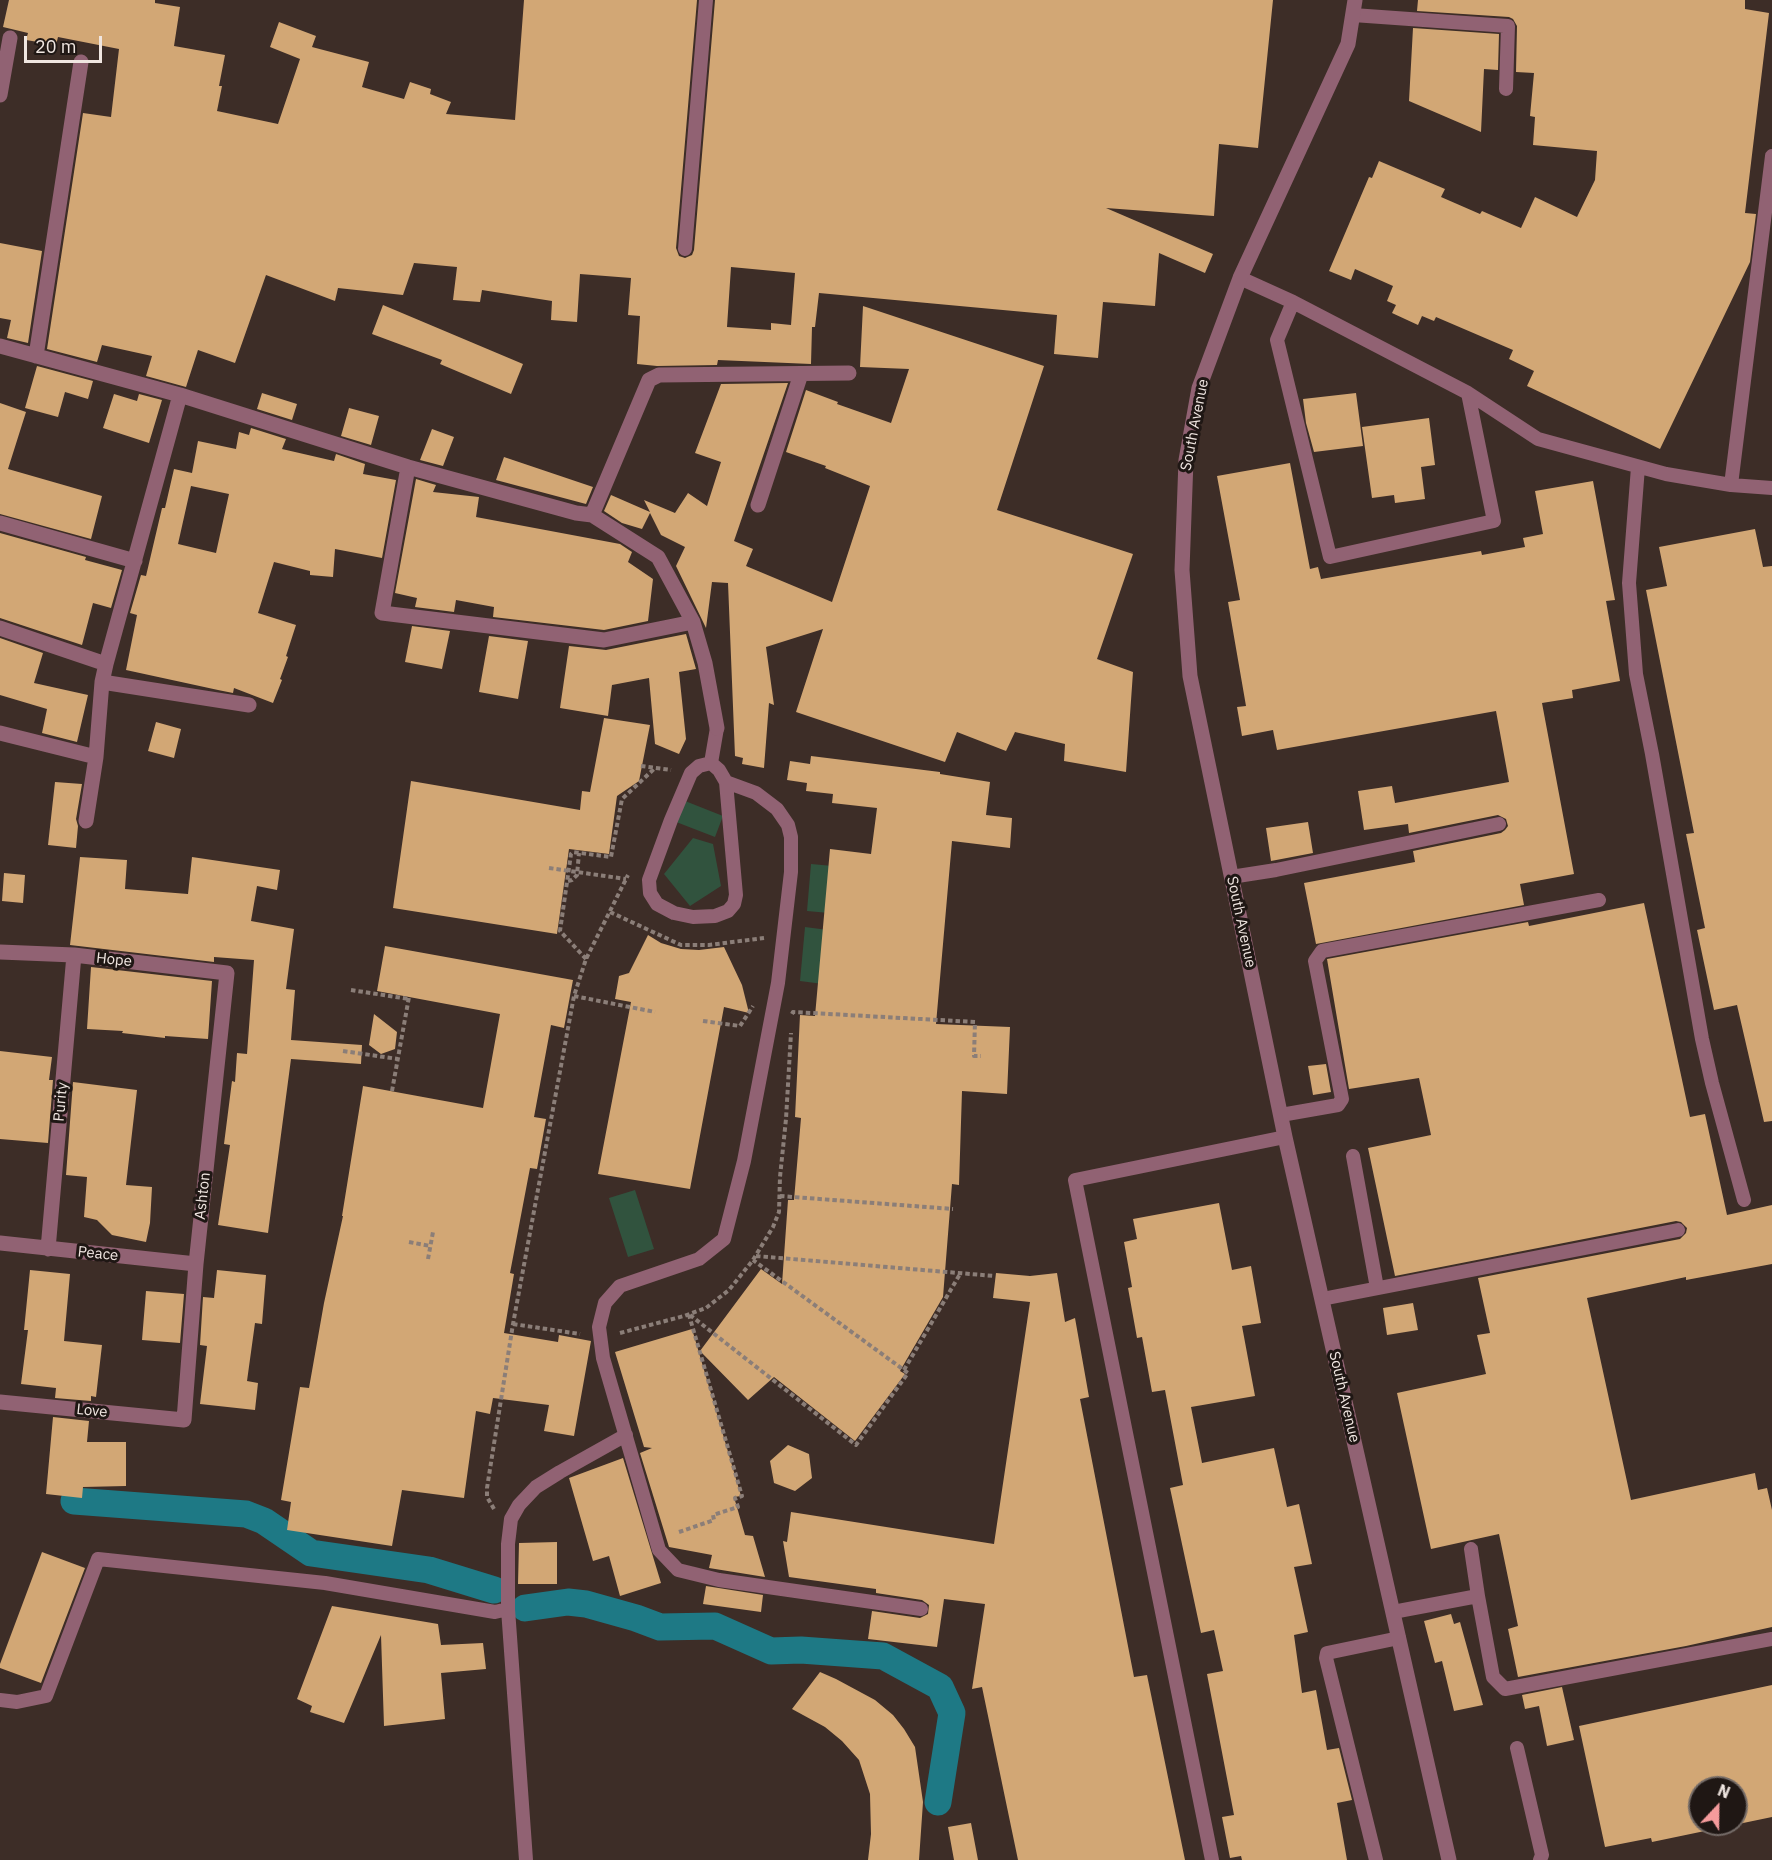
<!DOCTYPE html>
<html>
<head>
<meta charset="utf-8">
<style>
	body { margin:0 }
	#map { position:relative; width:1772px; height:1860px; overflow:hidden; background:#3d2d27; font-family:"IBM Plex Sans",sans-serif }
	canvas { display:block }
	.north { position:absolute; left:1688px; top:1776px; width:60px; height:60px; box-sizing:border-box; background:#1f1714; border:2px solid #736a66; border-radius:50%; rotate:22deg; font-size:16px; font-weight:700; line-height:24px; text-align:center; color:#f0e6e1 }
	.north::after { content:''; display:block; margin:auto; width:21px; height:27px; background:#f59b9c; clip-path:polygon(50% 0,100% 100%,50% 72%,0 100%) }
	.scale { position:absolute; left:24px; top:36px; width:78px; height:27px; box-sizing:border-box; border:3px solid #f0e6e1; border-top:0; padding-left:8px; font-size:18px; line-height:21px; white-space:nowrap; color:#f0e6e1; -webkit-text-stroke:4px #1f1714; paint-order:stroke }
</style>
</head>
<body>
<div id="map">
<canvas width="1772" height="1860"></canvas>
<div class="north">N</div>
<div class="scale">20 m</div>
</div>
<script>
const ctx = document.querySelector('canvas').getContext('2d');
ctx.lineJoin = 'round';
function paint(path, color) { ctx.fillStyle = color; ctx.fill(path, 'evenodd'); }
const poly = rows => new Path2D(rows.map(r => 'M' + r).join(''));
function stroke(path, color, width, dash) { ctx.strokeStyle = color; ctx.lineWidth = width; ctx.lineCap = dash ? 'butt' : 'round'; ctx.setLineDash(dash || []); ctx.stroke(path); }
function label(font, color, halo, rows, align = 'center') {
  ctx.font = font + ' "IBM Plex Sans",sans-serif'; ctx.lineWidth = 6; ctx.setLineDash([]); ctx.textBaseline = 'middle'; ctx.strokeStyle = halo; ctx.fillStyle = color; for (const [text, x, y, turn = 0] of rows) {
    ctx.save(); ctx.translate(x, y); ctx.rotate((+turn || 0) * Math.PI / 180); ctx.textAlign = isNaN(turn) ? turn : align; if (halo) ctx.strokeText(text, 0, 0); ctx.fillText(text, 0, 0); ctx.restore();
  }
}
const green = poly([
	[680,799,723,816,715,837,671,820],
	[693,838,713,844,721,886,690,906,664,874],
	[811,864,833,866,829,913,807,911],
	[805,927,828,930,823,984,800,981],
	[635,1190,654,1249,628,1257,609,1198]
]);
const canal = poly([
	[74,1501,246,1514,264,1521,311,1553,429,1570,494,1590],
	[525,1608,568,1602,586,1604,636,1618,660,1627,715,1626,771,1651,801,1650,883,1656,940,1687,952,1713,938,1802]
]);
const building = poly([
	[9,0,155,0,155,3,180,7,174,46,225,55,219,86,222,86,217,111,278,124,300,59,270,47,279,22,316,36,312,47,369,62,362,87,404,99,410,82,431,89,430,94,451,102,446,114,515,120,524,0,697,0,676,248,679,256,685,258,692,255,694,250,715,0,1273,0,1258,148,1219,144,1214,216,1106,208,1213,254,1205,273,1159,253,1155,306,1103,302,1098,358,1054,354,1057,315,819,293,815,327,812,327,811,364,718,360,717,365,657,366,637,364,640,316,628,315,631,278,580,274,577,322,551,320,552,301,482,290,480,302,453,300,457,267,414,263,403,295,338,288,335,301,266,275,235,363,198,350,186,387,146,376,152,356,102,345,97,362,47,349,83,113,111,117,119,49,58,37,56,45,26,40,28,33,3,27],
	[731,267,795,273,791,325,771,323,771,330,727,327],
	[1418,0,1745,0,1745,9,1769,13,1745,213,1756,214,1750,262,1660,449,1527,386,1534,371,1509,359,1513,350,1436,317,1434,321,1422,316,1418,325,1392,313,1396,305,1387,301,1393,286,1355,269,1351,280,1329,271,1369,177,1372,178,1379,161,1445,189,1441,197,1480,214,1482,211,1521,228,1535,197,1577,217,1595,180,1597,151,1533,145,1535,117,1530,116,1534,73,1516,72,1517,26,1513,19,1509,17,1417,11],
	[1413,28,1499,34,1498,70,1484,69,1481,132,1409,101],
	[0,243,42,251,28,343,7,338,11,320,0,318],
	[383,305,523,364,511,394,440,364,442,360,372,334],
	[863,306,1044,366,997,510,1133,554,1097,659,1133,672,1126,772,1064,761,1065,744,1015,732,1006,751,957,732,945,762,796,712,823,629,766,647,774,705,769,703,764,768,742,764,743,758,735,756,728,583,712,582,706,628,676,566,685,547,661,535,650,513,642,529,622,523,604,511,611,495,650,512,644,500,675,513,688,493,707,506,721,462,695,453,721,384,788,383,734,541,753,549,746,566,832,602,870,486,825,468,826,466,786,452,806,390,838,402,837,404,891,423,909,369,860,367],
	[37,366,93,381,88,399,65,392,58,417,25,408],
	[262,393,297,404,292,420,257,409],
	[1356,393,1363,446,1314,452,1306,423,1303,399],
	[114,394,137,401,139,394,162,400,149,443,103,428],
	[0,403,26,412,8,469,102,496,91,539,0,514],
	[349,408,379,416,371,445,341,436],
	[1429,418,1435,465,1421,467,1425,499,1395,503,1394,495,1372,498,1362,427],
	[251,428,286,439,282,449,334,461,336,454,365,464,363,474,396,480,382,558,335,549,333,577,310,575,310,571,274,562,258,613,296,625,286,656,288,657,280,679,282,680,273,703,234,688,233,693,218,690,126,670,137,615,130,613,141,575,146,576,162,508,165,508,174,469,192,473,198,441,236,449,239,432,249,435],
	[191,486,229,494,216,553,178,544],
	[432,429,454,437,443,466,420,460],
	[504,457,593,487,586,504,496,480],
	[1290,463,1310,569,1318,567,1321,579,1481,551,1482,555,1525,547,1523,538,1543,534,1535,491,1593,481,1615,600,1606,601,1620,681,1572,690,1573,698,1542,703,1574,874,1520,884,1524,905,1316,944,1304,883,1415,862,1413,851,1501,833,1505,830,1508,826,1506,819,1498,815,1409,833,1408,824,1364,830,1358,791,1392,786,1395,803,1509,782,1496,711,1277,750,1273,730,1242,736,1237,707,1246,706,1228,602,1240,600,1217,476],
	[416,479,436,485,433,492,479,497,476,517,620,544,632,552,628,562,653,579,648,621,604,630,493,617,494,607,456,600,454,612,415,607,417,598,395,593],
	[1755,529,1763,567,1772,566,1772,1121,1764,1122,1737,1005,1714,1010,1697,930,1705,928,1686,834,1694,833,1646,590,1667,586,1659,547],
	[0,533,86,557,85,560,122,570,111,608,93,603,82,645,0,618],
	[412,626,450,631,442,669,405,662],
	[686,634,696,669,679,672,686,739,679,754,655,744,649,678,612,685,608,716,560,708,569,646,606,650],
	[489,636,528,641,518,699,479,692],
	[0,638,43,653,34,683,88,695,77,742,42,733,47,709,0,695],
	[604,718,650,725,639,781,617,796,609,854,569,849,557,934,393,908,411,781,580,810,582,791,590,792],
	[156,722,181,729,174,758,148,751],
	[811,756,940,772,940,774,990,782,986,815,1012,818,1010,848,952,841,936,1024,1010,1027,1007,1094,962,1091,959,1185,952,1184,943,1297,900,1371,905,1374,855,1441,774,1377,748,1400,700,1351,761,1269,782,1284,788,1200,794,1200,801,1118,795,1117,800,1015,815,1016,830,849,871,854,877,808,832,803,833,794,806,791,807,783,787,780,790,761,810,764],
	[55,782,82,784,76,819,78,826,76,848,48,845],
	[1308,822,1313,853,1271,861,1266,828],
	[80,857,127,860,125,889,188,894,192,857,280,870,277,890,257,886,251,921,294,929,286,989,295,990,291,1040,362,1045,361,1064,291,1059,268,1233,218,1225,230,1145,224,1144,232,1081,235,1082,237,1053,247,1054,254,960,214,957,214,962,70,945],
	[4,873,25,875,23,903,2,901],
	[1644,903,1690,1117,1705,1114,1727,1215,1772,1205,1772,1264,1686,1280,1686,1277,1587,1298,1631,1500,1755,1473,1758,1490,1767,1488,1772,1510,1772,1627,1686,1646,1518,1677,1508,1629,1518,1626,1499,1534,1431,1549,1397,1393,1486,1374,1477,1335,1490,1333,1478,1278,1680,1239,1686,1233,1687,1228,1681,1222,1676,1221,1395,1276,1368,1148,1431,1135,1419,1078,1349,1089,1327,959,1528,922,1529,926],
	[648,935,661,943,681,949,699,950,724,947,742,985,749,1013,724,1007,690,1189,598,1174,631,1002,615,999,619,976,629,973],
	[385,946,573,980,564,1028,551,1025,534,1117,546,1119,537,1169,530,1168,510,1273,514,1274,504,1333,558,1342,559,1335,591,1341,574,1436,544,1431,549,1405,493,1398,490,1414,476,1411,464,1498,402,1490,392,1546,287,1530,291,1502,281,1500,300,1387,309,1388,324,1303,343,1216,342,1216,363,1086,483,1108,500,1014,377,991],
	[91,967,212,981,208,1039,165,1036,165,1038,122,1033,123,1031,87,1029],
	[374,1014,397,1032,395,1049,381,1054,369,1045],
	[0,1051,52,1057,49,1080,53,1080,48,1143,0,1139],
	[1326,1064,1331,1092,1313,1095,1308,1066],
	[73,1082,137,1090,126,1185,152,1187,150,1223,146,1242,112,1235,97,1220,84,1217,87,1177,66,1175],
	[1219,1203,1232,1270,1251,1266,1261,1323,1242,1326,1255,1396,1191,1407,1202,1463,1274,1448,1287,1507,1299,1504,1312,1564,1294,1567,1308,1632,1294,1635,1302,1693,1316,1690,1327,1750,1339,1748,1352,1800,1337,1803,1347,1860,1242,1860,1241,1856,1230,1858,1222,1817,1234,1815,1207,1674,1223,1671,1214,1630,1201,1633,1170,1488,1183,1485,1165,1390,1152,1392,1142,1337,1137,1338,1128,1288,1132,1287,1124,1242,1137,1239,1133,1219],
	[30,1270,70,1274,64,1341,102,1345,96,1397,91,1396,91,1401,55,1398,56,1388,21,1384,28,1330,24,1330],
	[217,1270,266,1275,262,1324,255,1323,247,1381,258,1383,255,1410,200,1404,207,1346,200,1345,203,1297,214,1298],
	[996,1273,1030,1276,1057,1273,1065,1322,1075,1318,1089,1397,1080,1399,1134,1677,1147,1675,1185,1860,1018,1860,982,1687,972,1689,985,1604,944,1599,937,1647,868,1639,872,1611,920,1618,928,1614,929,1605,922,1600,876,1593,876,1589,789,1577,783,1541,787,1542,791,1512,994,1544,1030,1302,993,1298],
	[146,1291,184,1294,180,1343,142,1340],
	[1413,1303,1418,1330,1387,1335,1383,1308],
	[692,1329,741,1496,734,1497,745,1535,753,1536,765,1577,709,1568,712,1555,669,1547,640,1453,652,1448,644,1447,615,1352],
	[53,1417,89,1421,87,1442,126,1442,126,1486,83,1487,82,1498,46,1494],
	[788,1445,809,1454,812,1478,795,1491,774,1483,770,1461],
	[623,1458,661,1583,620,1596,609,1556,593,1561,569,1478],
	[557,1542,557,1584,518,1584,519,1543],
	[42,1552,85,1568,41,1683,0,1668,0,1664],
	[706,1586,763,1595,761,1612,703,1604],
	[332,1606,438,1624,441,1645,483,1643,486,1669,441,1673,445,1719,384,1726,381,1635,344,1723,310,1712,312,1706,297,1699],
	[1451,1614,1454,1624,1460,1622,1483,1705,1454,1711,1442,1661,1435,1663,1424,1621],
	[820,1672,836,1679,875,1700,893,1715,904,1729,915,1747,923,1802,919,1860,868,1860,871,1834,870,1794,859,1760,842,1741,825,1727,792,1709],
	[1772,1685,1772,1817,1652,1842,1651,1838,1605,1847,1579,1726],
	[1700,1788,1736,1788,1736,1824,1700,1824],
	[1562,1687,1574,1740,1547,1746,1539,1706,1525,1709,1522,1695],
	[971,1823,978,1860,954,1860,948,1827]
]);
const path = poly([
	[641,766,671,770],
	[549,868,626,879],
	[568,881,572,880,577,875,579,853],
	[610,912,681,945,709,945,764,938],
	[586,959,560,931,571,854,573,852,611,857,622,799,655,768],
	[351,990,409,999],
	[574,996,655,1012],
	[792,1014,793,1012,975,1022,974,1056,981,1056],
	[703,1021,740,1026,753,1006],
	[343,1051,398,1059],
	[392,1091,409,997],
	[780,1196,953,1209],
	[409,1242,430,1246],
	[756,1256,995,1276],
	[428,1259,433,1232],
	[690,1315,856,1445,908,1373,753,1260],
	[513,1324,580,1334],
	[620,1333,684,1316,706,1308,729,1290,753,1260,773,1227,779,1212,780,1177,786,1119,791,1033],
	[904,1370,960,1274],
	[494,1509,487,1497,487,1488,513,1324,574,996,586,959,628,875],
	[679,1532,714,1520,713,1515,738,1507,735,1498,742,1496,689,1315]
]);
const lane = poly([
	[1353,15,1508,26,1506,89],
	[685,249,706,0],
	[1240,278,1293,302,1468,393,1538,439,1666,474,1731,485,1772,488],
	[1293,302,1277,340,1330,557,1494,521,1468,393],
	[1638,467,1629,583,1636,674,1652,754,1702,1039,1712,1083,1744,1200],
	[1731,485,1772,156],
	[711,763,719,770,726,782,736,895,734,904,728,911,715,916,693,917,674,913,657,904,650,893,649,880,671,820,691,773,699,766,711,763],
	[711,763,717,728],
	[726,782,756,793,777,809,788,825,791,837,791,872,778,983,744,1161,724,1239,699,1259,620,1286,605,1303,599,1327,603,1358,659,1550,678,1570,719,1580,921,1609],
	[1231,877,1276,870,1499,824],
	[1281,1115,1338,1105,1342,1099,1315,961,1322,951,1599,900],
	[1353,1156,1377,1288],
	[1322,1299,1678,1230],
	[1478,1596,1493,1677,1505,1689,1772,1639],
	[1393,1612,1478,1596,1471,1549],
	[0,1700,17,1702,46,1696,98,1559,325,1583,495,1612,508,1609],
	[1517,1748,1542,1855,1540,1860],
	[526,1860,508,1609,508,1544,511,1519,519,1505,536,1487,560,1472,626,1435],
	[1212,1860,1075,1180,1285,1137],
	[1376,1860,1326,1658,1327,1653,1399,1638]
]);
const street = poly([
	[1355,0,1348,44,1240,278,1199,388,1186,460,1182,570,1190,676,1285,1137,1449,1860],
	[0,95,10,38],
	[0,346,180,395,408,467,576,513,592,515,658,557,693,622,705,663,717,728],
	[36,356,81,62],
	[408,467,382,613,604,640,693,622],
	[758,505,801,374],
	[592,515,649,380,659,375,849,373],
	[0,523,135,561],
	[0,628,106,664],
	[102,682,249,705],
	[0,733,96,757,102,682,106,664,180,395],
	[86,821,96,757],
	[0,952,74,955,227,973,196,1264,184,1420,0,1402],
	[0,1243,196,1264],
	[48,1249,74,955]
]);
const streetNames = [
	["South Avenue",1195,425,-79],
	["South Avenue",1241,922,78],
	["Hope",114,960,6],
	["Purity",61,1102,-85],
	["Ashton",203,1196,-84],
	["Peace",98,1254,6],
	["South Avenue",1344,1397,77],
	["Love",92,1411,6]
];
paint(green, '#31533e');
stroke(canal, '#1e7985', 27);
paint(building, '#d2a775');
stroke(path, '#8b7e78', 4, [4.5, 3]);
stroke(lane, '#916273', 14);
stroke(street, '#916273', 15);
label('15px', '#f0e6e1', '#1f1714', streetNames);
</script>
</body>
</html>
